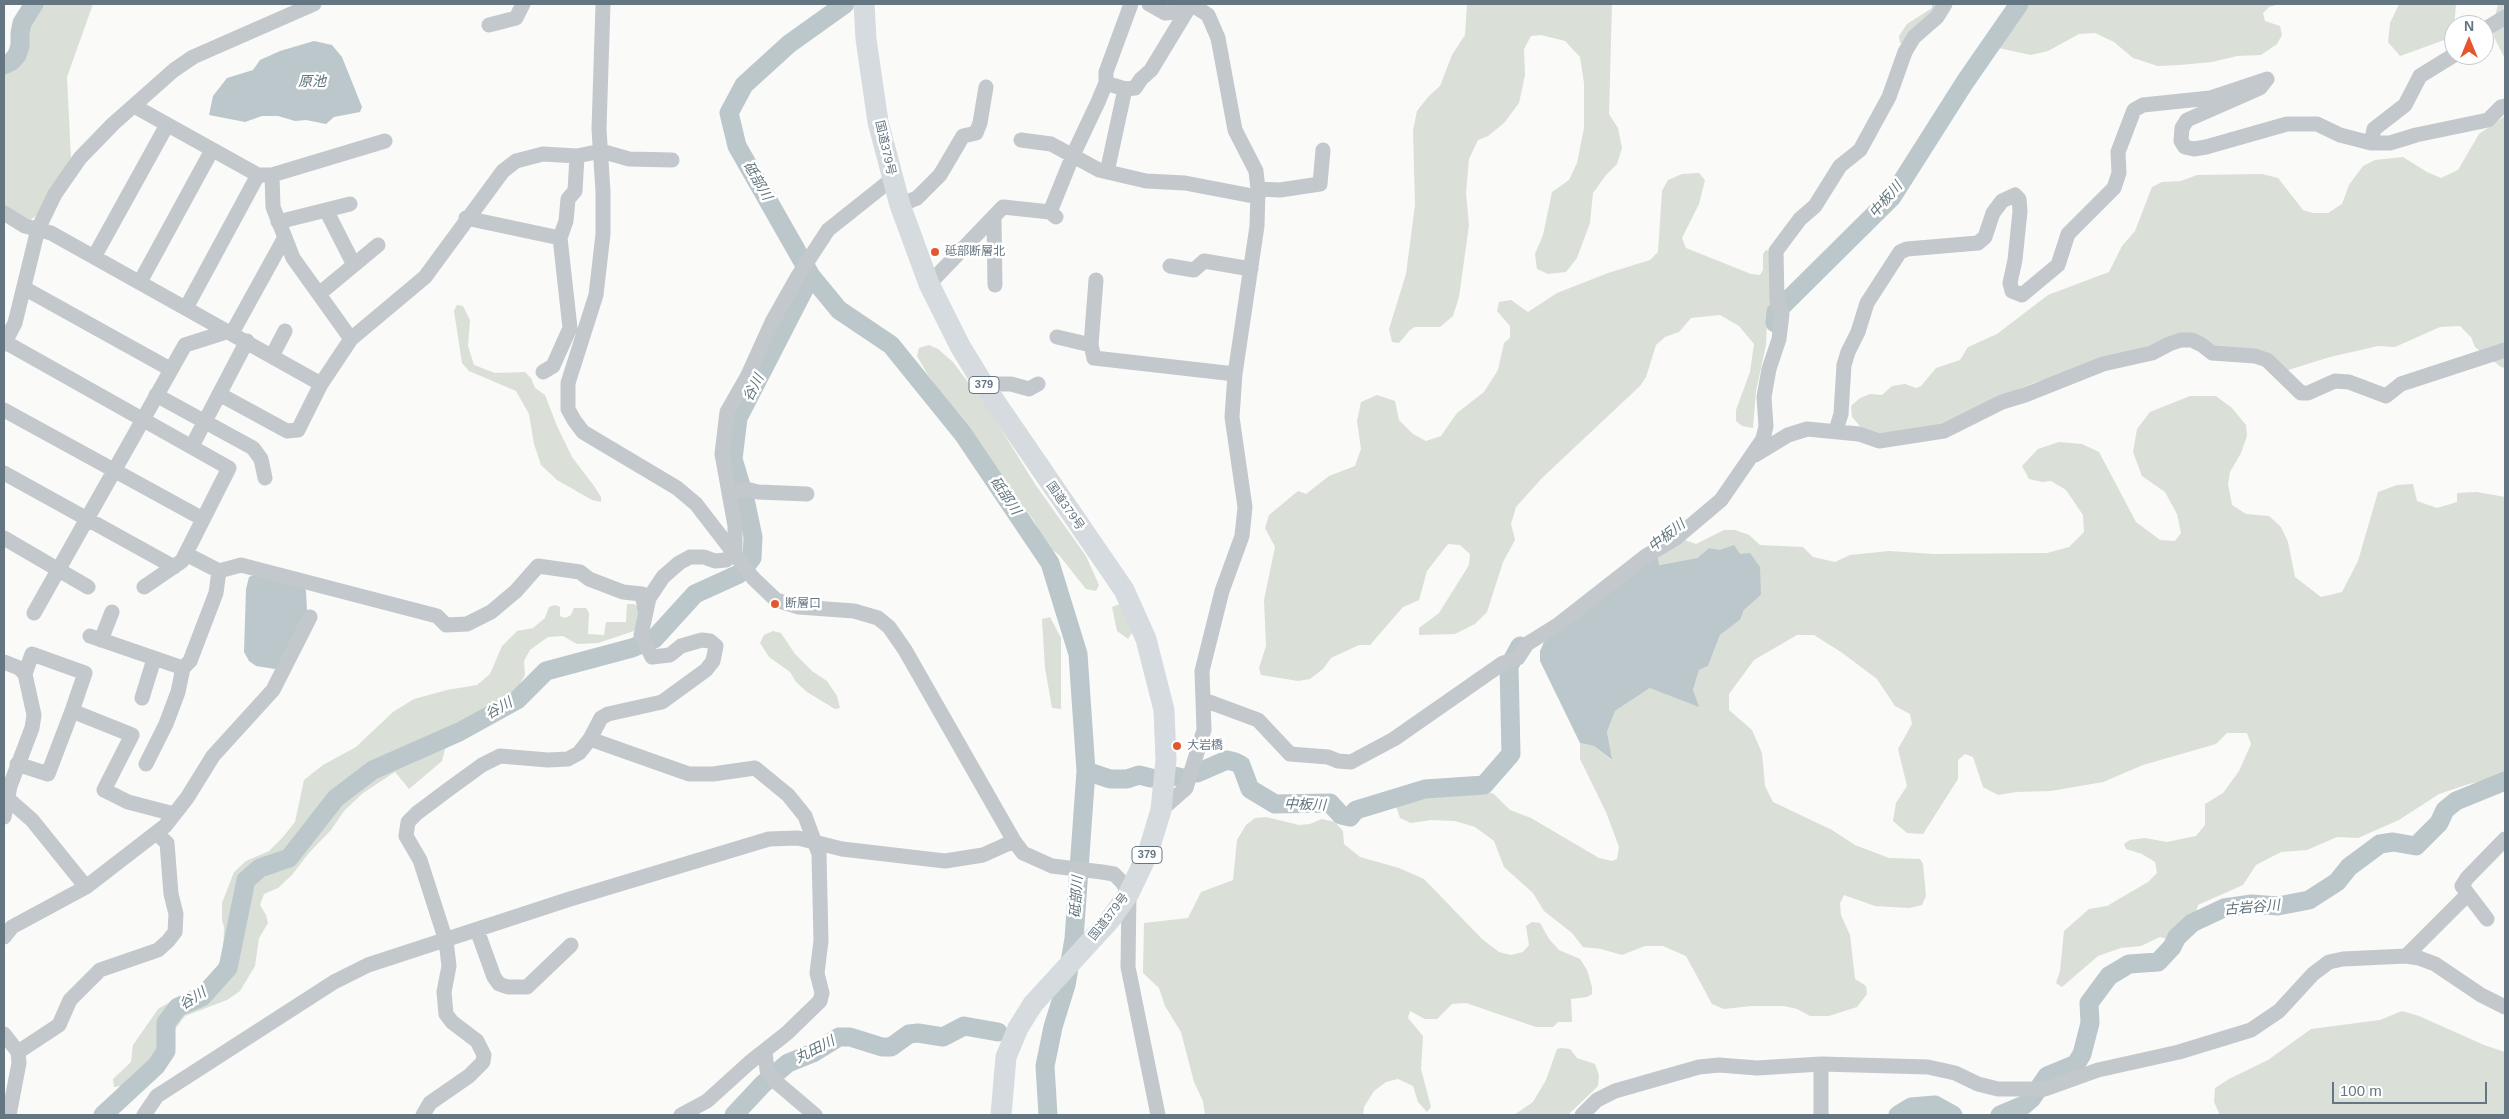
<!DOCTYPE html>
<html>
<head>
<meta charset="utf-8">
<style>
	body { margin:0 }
	#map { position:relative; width:2509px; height:1119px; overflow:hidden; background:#fafaf8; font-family:Helvetica,sans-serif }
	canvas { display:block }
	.frame { position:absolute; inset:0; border:5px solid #657683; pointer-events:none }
	.north { position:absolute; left:2444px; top:15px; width:50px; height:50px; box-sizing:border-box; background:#fff; border:1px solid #c1c8cd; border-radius:50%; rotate:0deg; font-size:14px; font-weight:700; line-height:20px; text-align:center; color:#657683 }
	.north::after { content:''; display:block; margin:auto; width:18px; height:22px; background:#e4572e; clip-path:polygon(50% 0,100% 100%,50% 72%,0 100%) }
	.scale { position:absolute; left:2332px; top:1082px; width:155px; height:22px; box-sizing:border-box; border:2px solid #657683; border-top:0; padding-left:6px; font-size:15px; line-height:18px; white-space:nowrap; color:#657683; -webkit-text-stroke:4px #fff; paint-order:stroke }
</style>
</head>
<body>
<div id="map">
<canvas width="2509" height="1119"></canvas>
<div class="frame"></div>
<div class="north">N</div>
<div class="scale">100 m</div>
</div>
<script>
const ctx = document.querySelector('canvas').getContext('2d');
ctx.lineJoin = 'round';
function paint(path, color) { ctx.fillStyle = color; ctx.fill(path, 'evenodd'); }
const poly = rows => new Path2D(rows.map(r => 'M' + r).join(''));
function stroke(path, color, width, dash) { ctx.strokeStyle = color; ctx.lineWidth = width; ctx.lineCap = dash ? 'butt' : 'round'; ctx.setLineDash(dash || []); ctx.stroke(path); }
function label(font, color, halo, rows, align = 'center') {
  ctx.font = font + ' Helvetica,"Noto Sans JP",sans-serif'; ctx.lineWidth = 5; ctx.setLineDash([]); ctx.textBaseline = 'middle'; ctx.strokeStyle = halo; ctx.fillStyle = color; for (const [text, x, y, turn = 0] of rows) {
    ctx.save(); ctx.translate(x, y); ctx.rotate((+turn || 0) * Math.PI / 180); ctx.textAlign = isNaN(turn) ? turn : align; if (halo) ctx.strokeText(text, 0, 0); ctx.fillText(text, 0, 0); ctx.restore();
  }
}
const green = poly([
	[36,4,93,4,67,77,71,159,40,213,29,221,4,208,4,67],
	[1467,4,1612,4,1609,114,1618,128,1622,148,1617,164,1606,175,1593,193,1590,223,1577,258,1566,272,1548,274,1537,269,1535,254,1543,235,1552,192,1569,180,1577,163,1584,128,1584,83,1580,57,1565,41,1541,35,1531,36,1524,49,1525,75,1519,103,1504,123,1488,136,1478,140,1469,159,1466,193,1469,225,1459,297,1453,316,1440,327,1415,327,1410,330,1399,343,1392,342,1389,329,1406,274,1415,205,1413,131,1417,111,1428,97,1440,86,1452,55,1465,35],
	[1932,4,1938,4,1934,14,1904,43,1900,43,1899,36,1907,24,1932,8],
	[2016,4,2280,4,2269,7,2263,13,2265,21,2280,26,2282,35,2277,44,2261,55,2237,56,2212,62,2180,65,2158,66,2133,58,2114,42,2095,33,2079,34,2048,51,2031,55,1994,47,1991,41,1992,36,2007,10],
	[2399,4,2456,4,2454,28,2447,39,2400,56,2388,42,2390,23],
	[2498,4,2505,4,2505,59,2494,37,2493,25],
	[2505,116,2505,368,2501,367,2475,347,2471,337,2460,326,2440,327,2395,347,2378,346,2330,357,2288,370,2214,347,2153,347,2033,383,1927,431,1886,435,1865,432,1852,417,1851,406,1860,398,1870,394,1882,395,1892,386,1905,384,1916,388,1921,386,1936,368,1960,360,1968,347,1997,334,2048,295,2109,272,2122,246,2135,231,2152,187,2162,182,2181,181,2197,175,2262,174,2278,178,2303,210,2313,213,2328,213,2342,204,2349,185,2363,166,2375,160,2403,157,2427,172,2441,178,2458,170,2479,134],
	[1699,173,1705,180,1699,204,1682,238,1686,248,1751,274,1760,275,1763,270,1763,254,1766,250,1772,252,1773,307,1767,320,1766,345,1756,391,1753,428,1742,426,1736,421,1736,410,1750,372,1754,344,1739,326,1720,315,1691,318,1679,332,1665,337,1656,345,1646,377,1640,386,1542,478,1516,507,1511,524,1515,540,1503,562,1487,612,1475,624,1455,634,1419,635,1419,628,1439,613,1469,565,1470,554,1460,545,1448,544,1427,571,1419,600,1403,607,1370,645,1359,645,1331,658,1323,669,1310,679,1298,681,1261,675,1259,668,1266,646,1264,600,1275,547,1265,528,1269,515,1298,491,1306,494,1329,476,1355,466,1361,449,1357,421,1361,402,1377,395,1395,401,1399,420,1413,434,1426,441,1441,436,1457,413,1484,392,1498,370,1504,343,1510,338,1510,326,1497,311,1499,302,1511,300,1528,312,1557,293,1608,273,1650,260,1658,252,1662,191,1668,180,1682,174],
	[457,305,463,306,470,320,468,346,474,365,495,373,525,372,531,378,535,388,545,395,557,426,572,457,594,486,601,497,601,502,592,500,557,480,541,465,534,444,529,414,516,391,469,371,462,363,454,311],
	[929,345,938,349,953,362,991,413,1035,484,1086,556,1099,585,1096,591,1086,589,1059,555,1046,545,1034,521,928,375,917,356,919,348],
	[2190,396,2216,396,2232,408,2246,425,2247,436,2241,453,2230,472,2228,484,2232,505,2246,514,2269,516,2281,527,2288,542,2295,577,2321,597,2342,592,2358,561,2378,492,2397,485,2413,484,2417,501,2437,508,2457,502,2457,493,2477,492,2505,497,2505,776,2469,784,2439,794,2399,820,2358,838,2337,837,2307,850,2281,852,2256,865,2243,885,2198,905,2194,920,2182,926,2171,940,2160,937,2141,946,2121,948,2098,956,2062,987,2056,983,2060,971,2064,931,2089,909,2107,906,2148,882,2157,873,2155,862,2142,854,2126,849,2124,844,2130,840,2145,838,2167,842,2196,836,2205,825,2205,804,2223,793,2239,771,2251,744,2247,733,2227,733,2216,744,2143,765,2103,782,2051,791,2016,792,1998,795,1983,787,1973,757,1965,754,1958,760,1958,779,1923,834,1907,833,1893,821,1896,803,1907,786,1898,749,1912,724,1910,714,1895,706,1877,679,1841,652,1814,635,1797,635,1754,660,1729,694,1729,710,1752,730,1762,753,1765,786,1773,802,1832,830,1855,845,1889,858,1920,859,1923,864,1926,896,1922,905,1909,908,1875,906,1844,895,1840,903,1841,915,1850,935,1855,979,1866,986,1867,994,1857,1007,1829,1016,1810,1016,1797,1009,1784,1006,1751,1006,1724,1009,1712,1004,1686,956,1663,946,1645,946,1622,955,1601,949,1583,947,1572,933,1544,911,1533,893,1504,867,1494,841,1475,827,1455,821,1431,820,1411,823,1400,818,1396,806,1399,801,1446,789,1472,787,1494,794,1510,810,1531,818,1599,858,1612,861,1617,859,1619,847,1606,812,1580,759,1580,743,1594,746,1611,760,1607,732,1615,711,1650,688,1693,690,1699,670,1708,666,1720,635,1740,620,1744,610,1761,595,1740,554,1709,548,1697,558,1658,565,1657,554,1685,540,1696,544,1724,530,1735,530,1749,535,1760,545,1803,547,1813,557,1835,562,1850,555,1889,551,1934,554,2047,553,2069,547,2084,532,2083,515,2066,490,2051,481,2042,482,2029,479,2022,466,2038,449,2059,442,2082,444,2099,452,2136,522,2160,540,2175,541,2181,533,2177,514,2165,492,2142,476,2133,452,2137,429,2150,412],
	[627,604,634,604,639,608,638,623,634,631,598,643,577,644,563,636,548,637,530,650,524,661,525,675,517,689,454,724,452,744,445,749,442,761,409,789,395,772,363,793,344,811,331,830,308,854,292,875,278,888,264,894,260,905,266,915,268,923,259,938,255,966,240,991,227,1000,185,1016,153,1058,121,1086,114,1087,113,1079,131,1062,133,1045,158,1009,211,978,223,956,224,927,222,920,222,903,234,872,246,861,269,851,283,837,295,822,304,780,323,765,356,747,393,712,414,699,447,690,477,685,490,674,502,646,517,631,533,628,545,618,549,607,555,605,560,607,560,616,565,618,571,615,574,608,586,608,589,613,588,634,604,635,606,622,626,622],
	[1120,604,1134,630,1128,639,1117,631,1112,607],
	[1050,617,1061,638,1061,709,1052,708,1045,668,1042,619],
	[773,631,781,633,795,654,812,671,827,681,837,696,840,708,835,709,807,692,796,682,790,672,769,657,760,643,764,635],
	[1266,817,1299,825,1310,824,1322,819,1335,822,1343,831,1344,844,1360,857,1399,868,1424,879,1482,939,1499,952,1511,955,1523,952,1529,945,1526,926,1532,922,1540,923,1549,939,1559,950,1580,959,1587,970,1592,987,1592,994,1587,997,1571,999,1572,1022,1558,1022,1553,1027,1536,1027,1466,1003,1452,1004,1437,1019,1425,1019,1410,1011,1408,1018,1423,1036,1421,1069,1431,1107,1427,1112,1418,1102,1413,1086,1398,1079,1386,1082,1374,1091,1364,1107,1363,1115,1205,1115,1203,1101,1194,1082,1181,1032,1165,1006,1159,988,1143,973,1144,923,1188,918,1201,892,1233,880,1237,840,1246,825,1255,818],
	[2402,1011,2419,1016,2484,1045,2505,1052,2505,1115,2220,1115,2214,1102,2215,1088,2229,1079,2268,1060,2311,1029,2380,1020],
	[1561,1048,1570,1049,1577,1058,1595,1064,1599,1075,1598,1086,1568,1115,1514,1115,1533,1102,1546,1080,1557,1049]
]);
const water = poly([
	[314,41,332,45,342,57,362,107,360,112,334,117,326,124,306,120,295,121,278,116,262,116,245,122,209,115,213,96,227,78,253,70,260,60,280,51],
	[1734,545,1740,554,1750,553,1760,567,1761,595,1744,610,1740,620,1720,635,1708,666,1699,670,1693,690,1699,707,1650,688,1615,711,1607,732,1612,760,1594,746,1580,743,1540,661,1540,651,1544,642,1657,554,1659,565,1697,558,1709,548,1720,550],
	[254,575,303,586,306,591,307,610,305,617,279,667,275,669,256,666,249,661,244,652,246,589,249,577]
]);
const river = poly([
	[845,4,789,44,744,85,729,113,737,146,811,276,839,310,891,345,963,434,1050,563,1078,654,1086,771,1074,939,1066,985,1053,1027,1045,1066,1048,1115],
	[4,65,12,61,17,55,20,46,20,33,22,23,34,4],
	[1775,323,1776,312,1892,197,1965,82,2019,4],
	[1086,771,1110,779,1127,779,1139,775,1151,778],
	[1197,773,1227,760,1235,762,1241,765,1250,789,1275,804,1330,803,1341,815,1350,817,1356,810,1425,789,1484,785,1511,754,1509,666,1520,646],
	[1174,776,1183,778],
	[103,1115,156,1066,166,1051,166,1023,178,1007,202,997,228,968,246,880,260,868,289,858,336,798,373,770,459,732,517,700,546,671,632,648,654,639,695,594,739,574,752,558,753,537,745,499,733,459,738,418,811,276],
	[734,1115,763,1084,788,1063,813,1053,839,1037,850,1037,882,1047,891,1047,909,1034,918,1033,943,1037,964,1026,998,1032],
	[1898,1115,1911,1107,1935,1105,1953,1115],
	[2000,1115,2024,1105,2032,1098,2047,1076,2076,1064,2082,1054,2090,1023,2089,1003,2109,976,2129,964,2158,962,2172,947,2177,937,2192,923,2224,908,2252,904,2278,906,2309,900,2337,882,2349,867,2380,844,2393,842,2416,846,2439,823,2445,810,2456,801,2505,781]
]);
const minor = poly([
	[603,4,599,129,603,192,603,234,596,295,568,383,568,409,574,420,583,432,677,488,696,504,753,578,776,600,799,607,854,611,878,618,889,627,905,650,1014,841,1023,853,1052,866,1102,872,1114,874,1122,882,1129,893,1128,967,1158,1115],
	[1149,4,1165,13,1178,12,1191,4],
	[489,25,516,18,523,4],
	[2484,30,2505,17],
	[1106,83,1125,89,1135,88,1141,79,1151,70,1191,4],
	[134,106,258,175,272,175,385,141],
	[1021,140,1051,144,1099,170,1146,181,1185,183,1258,197],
	[2371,143,2374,129,2405,105,2420,76,2454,55],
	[1107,172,1125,89],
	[272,175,273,207,293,258,351,339],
	[1258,189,1280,190,1320,184,1323,150],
	[900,205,917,198,940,175,963,136,976,133,980,123,986,87],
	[326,210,354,265],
	[1050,212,1073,155,1098,102,1106,83,1106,72,1131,4],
	[4,213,25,226,51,233,321,384,351,339,425,277,503,171,516,161,543,154,577,156,601,151,629,159,672,160],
	[466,218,560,238],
	[994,219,995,285],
	[278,222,350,204],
	[94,257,167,125],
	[1170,266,1194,270,1204,261,1251,269],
	[1096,280,1091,345,1094,358,1235,374],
	[140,282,212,150],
	[929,284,1003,207,1050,212,1056,217],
	[24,288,170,369],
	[319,294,378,245],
	[186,308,258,175],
	[232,333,285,237],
	[1057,337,1091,345],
	[5,342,229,468,182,561,144,587],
	[4,344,15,323,38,229,55,194,80,158,113,124,174,70,193,57,314,4],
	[272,356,285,331],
	[543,372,553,366,570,328,560,238,566,221,568,199,575,191,577,156],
	[985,387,992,384,1011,384,1029,389,1038,384],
	[219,394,287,431,298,430,321,384],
	[156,395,253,448,261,459,265,478],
	[4,410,203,519],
	[1836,430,1841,414,1844,365,1848,352,1858,332,1867,303,1900,252,1907,249,1978,243,1985,237,1993,213,2002,201,2015,195,2019,199,2020,211,2015,260,2010,283,2012,291,2022,295,2058,265,2068,234,2114,188,2119,173,2118,152,2134,110,2143,105,2210,98,2267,79,2260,88,2187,120,2182,128,2181,141,2185,147,2194,149,2206,147,2287,124,2317,124,2340,135,2371,143,2390,143,2416,135,2488,120,2501,107,2505,106],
	[192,446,247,341],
	[1755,455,1788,435,1807,429,1859,434,1879,441,1944,431,2002,402,2025,395,2103,364,2152,353,2169,344,2181,340,2192,340,2202,345,2212,353,2255,356,2267,360,2301,393,2308,393,2335,381,2349,382,2386,396,2401,384,2505,350],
	[4,473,174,567],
	[729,494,746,489,758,492,807,494],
	[4,538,88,587],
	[186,554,219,571,241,565,437,616,446,625,467,624,491,612,516,591,538,566,580,572,589,579,623,592,642,594,645,610],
	[34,613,185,345,229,331],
	[90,636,183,668,190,661,216,593,219,571],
	[101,640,112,612],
	[4,662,19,668,25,674,34,715,32,728,10,786,4,817],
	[25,674,32,654,85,673,72,711,132,735,104,790,128,802,174,814],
	[142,698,154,659],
	[1204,700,1258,720,1290,754,1328,757,1338,761,1351,762,1394,739,1503,663,1518,658,1527,644,1559,624,1646,556,1676,538,1721,500,1763,439,1766,426,1764,397,1769,369,1779,339,1782,314,1777,300,1776,251,1800,219,1815,206,1840,166,1860,150,1889,97,1905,52,1914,37,1937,17,1945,4],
	[590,739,689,774,713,774,755,768,788,795,805,816,819,854,821,941,817,973,822,993,820,1001,787,1033,749,1063,707,1101,681,1115],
	[17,764,48,774,72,711],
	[146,764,166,724,178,692,183,668],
	[8,799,32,820,86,887],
	[1161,810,1186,788,1204,730,1202,671,1222,591,1242,536,1245,507,1232,417,1235,374,1257,226,1258,189,1256,171,1235,130,1218,38,1208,15,1191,4],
	[2468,894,2487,919],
	[477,930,494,977,499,984,508,987,527,987,571,945],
	[4,937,12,927,86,887,165,826,187,798,213,756,273,690,310,617],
	[2406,956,2468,894,2462,886,2467,878,2505,839],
	[4,1034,18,1052,19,1063,9,1115],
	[765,1051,767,1070,775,1081,815,1115],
	[18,1052,59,1025,70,1000,100,970,158,950,168,941,175,932,176,914,171,894,167,843,156,833],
	[144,1115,157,1096,334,982,368,965,570,899,769,839,798,838,842,849,945,861,983,855,1014,841],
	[423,1115,430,1103,469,1076,483,1062,484,1055,477,1041,452,1022,446,1014,444,992,449,966,446,941,420,860,406,836,408,822,417,813,449,789,482,765,500,756,548,760,568,759,579,753,590,739,601,718,608,714,662,702,706,670,713,661,716,646,710,641,702,640,681,646,670,655,652,657,641,635,649,598,663,577,679,563,690,557,704,557,715,561,726,560,735,553,735,526,722,454,727,412,747,377,772,322,798,276,828,230,892,179],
	[1582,1115,1597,1100,1615,1091,1699,1067,1719,1065,1757,1068,1821,1064,1928,1067,1955,1073,1978,1084,1998,1089,2045,1089,2098,1070,2179,1052,2251,1030,2279,1011,2313,974,2329,962,2343,959,2406,956,2419,958,2435,964,2481,995,2505,1007],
	[1821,1115,1821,1064]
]);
const highway = poly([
	[864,4,866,39,878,122,900,205,929,284,960,346,985,387,1124,590,1146,639,1164,710,1166,760,1161,810,1148,853,1129,893,1110,920,1033,1004,1018,1028,1006,1057,1001,1115]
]);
const markers = [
	[935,252,5,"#e4572e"],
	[775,604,5,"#e4572e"],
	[1177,746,5,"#e4572e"]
];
const shields = [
	[984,385,30],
	[1147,855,30]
];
const shieldNames = [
	["379",984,385],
	["379",1147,855]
];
const streetNames = [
	["国道379号",885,148,77],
	["国道379号",1065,506,55],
	["国道379号",1109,917,-52]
];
const poiNames = [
	["砥部断層北",945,252],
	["断層口",785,604],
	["大岩橋",1187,746]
];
const waterNames = [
	["原池",312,82],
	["砥部川",757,181,60],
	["中板川",1886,200,-49],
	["谷川",754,388,-63],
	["砥部川",1005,496,56],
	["中板川",1667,536,-38],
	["谷川",499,709,-30],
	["中板川",1305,805,2],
	["砥部川",1077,897,-86],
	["古岩谷川",2252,908,-5],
	["谷川",193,999,-32],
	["丸田川",815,1050,-27]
];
paint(green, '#dadfd7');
paint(water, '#bbc7cb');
stroke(river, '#bbc7cb', 19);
stroke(minor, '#c3c8cc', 15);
stroke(highway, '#d6dbdf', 21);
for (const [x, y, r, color] of markers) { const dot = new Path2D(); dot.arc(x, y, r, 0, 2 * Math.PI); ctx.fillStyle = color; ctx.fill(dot); stroke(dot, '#fff', 2); }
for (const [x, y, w] of shields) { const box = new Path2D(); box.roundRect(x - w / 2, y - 8.5, w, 17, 4); ctx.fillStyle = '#fff'; ctx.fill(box); stroke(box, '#657683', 1); }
label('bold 11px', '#657683', null, shieldNames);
label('12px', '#657683', '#fff', streetNames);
label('12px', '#657683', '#fff', poiNames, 'left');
label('italic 14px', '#60757c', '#fff', waterNames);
</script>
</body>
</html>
